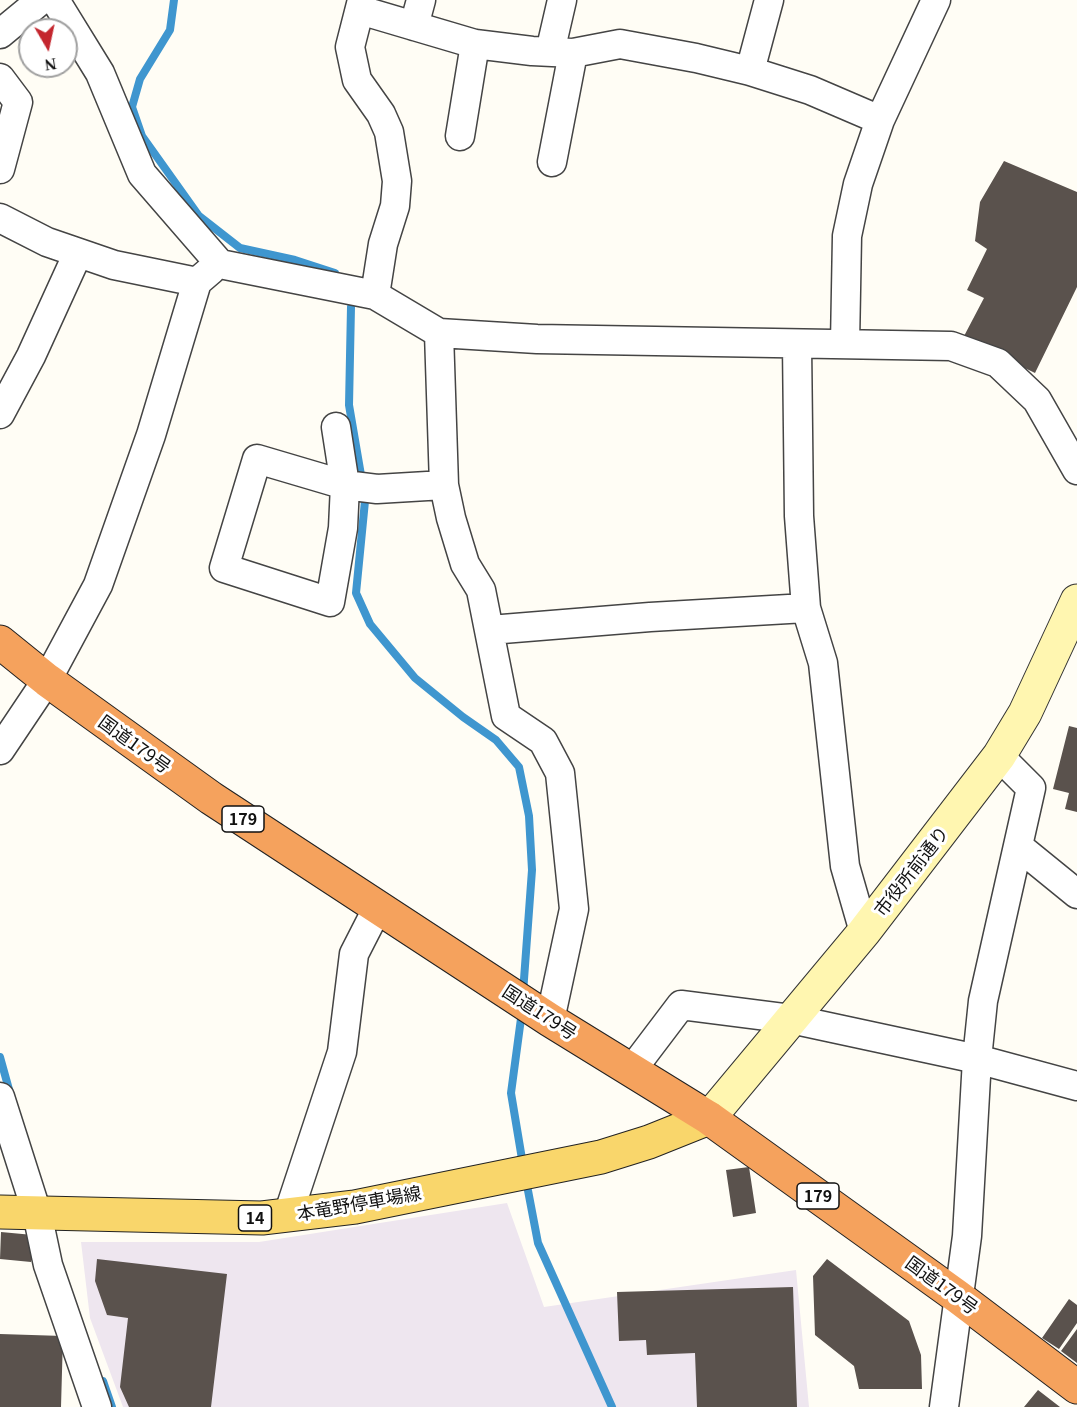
<!DOCTYPE html>
<html>
<head>
<meta charset="utf-8">
<style>
	body { margin:0 }
	#map { position:relative; width:1077px; height:1407px; overflow:hidden; background:#fffdf5; font-family:Georgia,serif }
	canvas { display:block }
	.north { position:absolute; left:18px; top:18px; width:60px; height:60px; box-sizing:border-box; background:#fff; border:2px solid #a0a0a0; border-radius:50%; rotate:171deg; font-size:16px; font-weight:700; line-height:24px; text-align:center; color:#111 }
	.north::after { content:''; display:block; margin:auto; width:21px; height:27px; background:#c4262e; clip-path:polygon(50% 0,100% 100%,50% 72%,0 100%) }
</style>
</head>
<body>
<div id="map">
<canvas width="1077" height="1407"></canvas>
<div class="north">N</div>
</div>
<script>
const ctx = document.querySelector('canvas').getContext('2d');
ctx.lineJoin = 'round';
function paint(path, color) { ctx.fillStyle = color; ctx.fill(path, 'evenodd'); }
const poly = rows => new Path2D(rows.map(r => 'M' + r).join(''));
function stroke(path, color, width, dash) { ctx.strokeStyle = color; ctx.lineWidth = width; ctx.lineCap = dash ? 'butt' : 'round'; ctx.setLineDash(dash || []); ctx.stroke(path); }
function label(font, color, halo, rows, align = 'center') {
  ctx.font = font + ' Georgia,"Noto Sans JP",serif'; ctx.lineWidth = 6; ctx.setLineDash([]); ctx.textBaseline = 'middle'; ctx.strokeStyle = halo; ctx.fillStyle = color; for (const [text, x, y, turn = 0] of rows) {
    ctx.save(); ctx.translate(x, y); ctx.rotate((+turn || 0) * Math.PI / 180); ctx.textAlign = isNaN(turn) ? turn : align; if (halo) ctx.strokeText(text, 0, 0); ctx.fillText(text, 0, 0); ctx.restore();
  }
}
const industrial = poly([
	[507,1203,544,1307,796,1270,809,1407,123,1407,90,1318,81,1242,259,1242]
]);
const stream = poly([
	[174,0,170,30,140,79,132,107,142,136,199,216,240,248,295,260,335,273],
	[351,307,349,405,362,481],
	[364,492,365,501,356,593,370,624,415,678,463,717,496,740,519,767,529,816,532,870,523,993],
	[522,1011,511,1093,523,1165],
	[0,1057,10,1093],
	[526,1180,538,1243,612,1407],
	[103,1381,112,1407]
]);
const building = poly([
	[1004,161,1077,192,1077,287,1035,373,963,338,984,298,967,290,987,249,975,241,980,202],
	[1069,726,1077,728,1077,812,1065,809,1069,793,1053,789],
	[749,1167,756,1213,733,1217,726,1170],
	[1,1232,33,1235,31,1262,0,1259],
	[97,1259,227,1274,211,1407,129,1407,120,1387,128,1318,107,1315,95,1281],
	[827,1259,909,1321,921,1355,922,1389,859,1389,854,1366,815,1335,813,1276],
	[793,1287,797,1407,697,1407,695,1353,647,1355,646,1340,619,1341,617,1292],
	[1069,1299,1077,1305,1077,1323,1059,1349,1042,1338],
	[1077,1329,1077,1363,1061,1351],
	[0,1334,63,1336,61,1407,0,1407],
	[1038,1390,1060,1407,1024,1407]
]);
const street = poly([
	[55,0,100,73,142,174,220,264,375,295,439,333,537,339,951,346,998,363,1037,400,1077,470],
	[362,0,350,47,357,80,381,114,389,132,397,181,395,206,383,244,375,295],
	[360,10,475,44,532,51,573,53,620,44,696,58,750,71,810,90,880,120],
	[414,26,421,0],
	[0,34,41,0],
	[550,52,562,0],
	[750,71,769,0],
	[0,78,18,102,0,169],
	[460,136,475,44],
	[552,162,573,53],
	[0,218,47,242,114,265,197,282,211,270],
	[439,333,444,485,451,518,465,564,481,590,506,716,543,741,560,773,574,909,550,1020],
	[797,344,799,516,806,608,823,663,845,866,864,932],
	[845,344,847,236,858,184,880,120,936,0],
	[0,414,31,356,78,253],
	[336,427,345,485,343,528,330,602,224,568,257,459,345,485,377,489,444,485],
	[490,630,650,617,806,608],
	[0,750,47,680,98,585,151,435,197,282],
	[1018,846,1077,894],
	[631,1071,681,1005,791,1019,977,1059,1077,1086],
	[0,1097,37,1213,48,1265,97,1407],
	[288,1215,342,1052,354,954,378,907],
	[944,1407,967,1236,977,1059,983,1001,1031,788,999,756]
]);
const secondary = poly([
	[709,1118,864,932,999,756,1025,713,1077,601]
]);
const primary = poly([
	[0,1212,262,1218,355,1207,601,1157,649,1142,709,1118]
]);
const highway = poly([
	[0,642,47,680,211,798,550,1020,709,1118,958,1297,1077,1387]
]);
const shields = [
	[243,819,42],
	[818,1196,42],
	[255,1218,33]
];
const shieldNames = [
	["179",243,819],
	["179",818,1196],
	["14",255,1218]
];
const streetNames = [
	["国道179号",135,744,36],
	["市役所前通り",911,871,-52],
	["国道179号",540,1012,33],
	["本竜野停車場線",359,1203,-10],
	["国道179号",942,1285,36]
];
paint(industrial, '#eee6ef');
stroke(stream, '#3f96cf', 8);
paint(building, '#5a524d');
stroke(street, '#444', 31);
stroke(secondary, '#333', 35);
stroke(primary, '#222', 35);
stroke(highway, '#222', 35);
stroke(street, '#fff', 28);
stroke(secondary, '#fff6b0', 33);
stroke(primary, '#f9d66b', 33);
stroke(highway, '#f5a25d', 33);
for (const [x, y, w] of shields) { const box = new Path2D(); box.roundRect(x - w / 2, y - 13, w, 26, 4.5); ctx.fillStyle = '#fff'; ctx.fill(box); stroke(box, '#111', 1.5); }
label('bold 16px', '#111', null, shieldNames);
label('18px', '#111', '#fff', streetNames);
</script>
</body>
</html>
